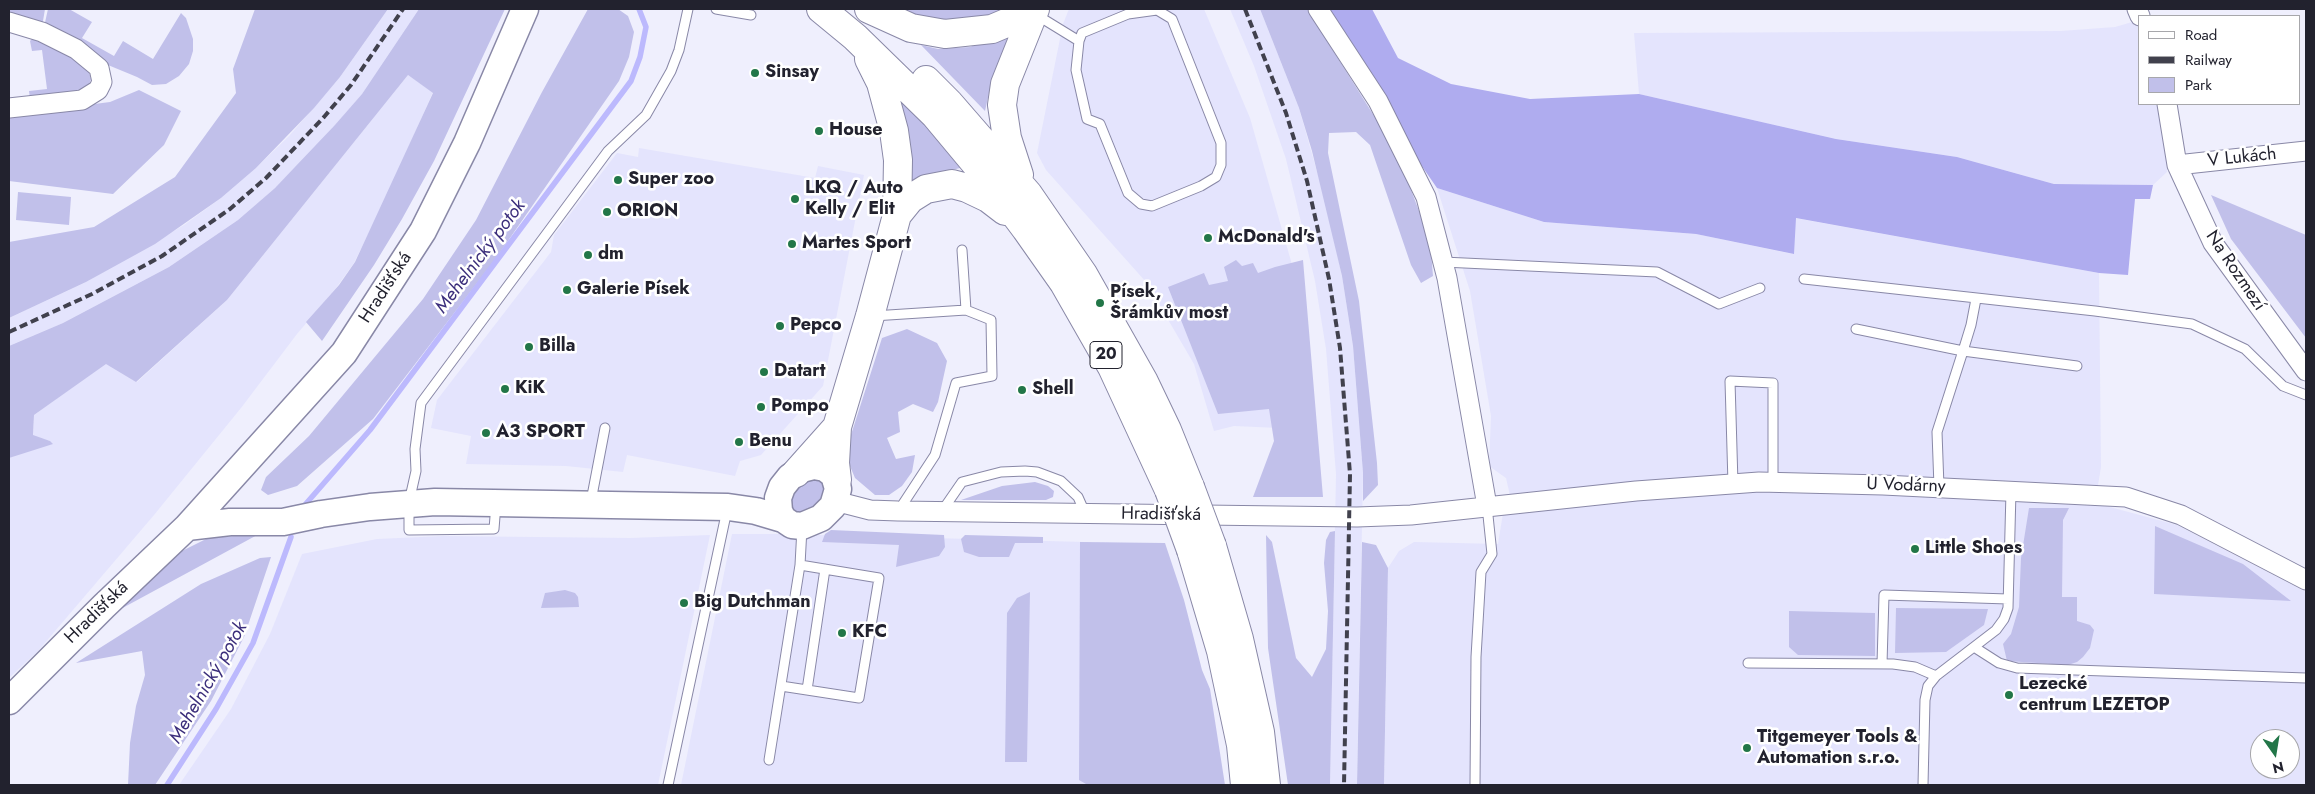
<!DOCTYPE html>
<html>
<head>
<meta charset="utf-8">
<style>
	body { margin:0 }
	#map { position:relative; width:2315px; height:794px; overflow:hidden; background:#efeffd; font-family:Jost,sans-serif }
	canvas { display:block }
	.frame { position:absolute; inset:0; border:10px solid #22222e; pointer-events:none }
	.legend { position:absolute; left:2138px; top:15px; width:162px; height:90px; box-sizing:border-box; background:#fff; border:1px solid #a7a7ab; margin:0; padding:6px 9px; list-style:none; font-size:15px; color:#22222e }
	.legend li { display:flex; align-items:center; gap:10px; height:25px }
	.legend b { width:25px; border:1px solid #a7a7ab }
	.north { position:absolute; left:2250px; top:729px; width:50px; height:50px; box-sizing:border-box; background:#fff; border:1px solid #a7a7ab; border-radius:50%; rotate:167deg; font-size:14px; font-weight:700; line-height:20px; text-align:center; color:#22222e }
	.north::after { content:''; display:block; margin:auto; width:18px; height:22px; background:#227648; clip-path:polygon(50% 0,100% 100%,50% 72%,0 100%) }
</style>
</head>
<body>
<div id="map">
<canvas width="2315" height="794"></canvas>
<div class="frame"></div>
<ul class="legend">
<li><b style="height:6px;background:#fff"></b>Road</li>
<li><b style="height:6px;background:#41414d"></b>Railway</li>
<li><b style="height:14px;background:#c1c0ea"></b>Park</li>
</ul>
<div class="north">N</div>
</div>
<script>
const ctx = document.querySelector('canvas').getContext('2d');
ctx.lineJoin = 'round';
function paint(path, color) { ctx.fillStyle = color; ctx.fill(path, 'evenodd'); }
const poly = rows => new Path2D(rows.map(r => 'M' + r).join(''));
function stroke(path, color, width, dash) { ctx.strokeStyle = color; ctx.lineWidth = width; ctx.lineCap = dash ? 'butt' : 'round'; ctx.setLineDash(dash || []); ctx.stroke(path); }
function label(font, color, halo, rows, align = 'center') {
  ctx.font = font + ' Jost,sans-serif'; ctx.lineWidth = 5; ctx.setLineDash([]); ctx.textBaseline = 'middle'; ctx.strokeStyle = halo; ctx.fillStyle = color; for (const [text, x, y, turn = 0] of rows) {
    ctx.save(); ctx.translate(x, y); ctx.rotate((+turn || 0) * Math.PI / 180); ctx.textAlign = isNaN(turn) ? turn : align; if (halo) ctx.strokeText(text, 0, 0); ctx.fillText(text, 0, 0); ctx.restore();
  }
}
const built = poly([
	[388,9,419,9,362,94,309,155,275,188,238,220,169,267,63,323,9,346,9,318,86,282,184,225,221,198,256,168,289,136,340,77],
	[1069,9,1204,9,1250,118,1293,268,1301,429,1234,426,1214,431,1194,364,1146,282,1046,170,1037,153,1063,24],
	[1230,9,1260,9,1299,108,1325,200,1342,276,1353,346,1363,473,1357,785,1330,785,1336,474,1326,349,1315,281,1286,159,1254,66],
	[2139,20,2139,104,2165,104,2167,172,2153,185,2054,184,1957,157,1836,139,1639,94,1634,33,2061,31,2115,27],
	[408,75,433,92,387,196,354,263,336,288,297,334,241,408,154,515,38,651,9,678,9,458,50,441,33,436,34,415,106,363,137,382,227,300],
	[639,148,815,178,818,166,864,175,823,386,761,455,740,461,735,476,627,455,623,472,566,466,466,464,471,436,431,428,437,400,551,252,554,235,617,153,638,157],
	[1437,188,1544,222,1696,234,1793,254,1795,218,2099,273,2101,467,2095,503,2177,525,2306,592,2306,785,1384,785,1388,568,1399,551,1414,542,1498,544,1503,513,1514,513,1506,478,1489,466,1491,416,1470,291],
	[2260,739,2290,739,2290,769,2260,769],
	[732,534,780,534,1161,544,1193,785,681,785],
	[710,535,658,785,179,785,231,709,270,634,302,554,377,539,443,536,630,538]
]);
const green = poly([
	[9,9,45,9,42,27,9,18],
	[48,9,69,9,92,22,82,38,114,56,123,41,153,59,181,13,186,18,193,39,193,51,189,64,179,76,166,84,152,85,137,77,108,65,44,27],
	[255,9,388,9,340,77,314,108,256,168,221,198,155,244,86,282,9,318,9,242,94,227,175,177,236,93,233,69],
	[419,9,505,9,434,161,402,219,374,265,322,341,306,322,339,285,355,262,433,93,408,75,227,300,136,382,106,364,34,415,33,435,50,441,53,444,9,458,9,346,63,323,169,267,238,220,275,188,334,126,362,94],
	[588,9,618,9,628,16,634,32,629,57,619,81,494,261,373,419,297,486,268,495,261,490,266,477,309,436,423,299,476,220,542,92],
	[897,9,1010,9,995,18,935,23],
	[1260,9,1307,9,1376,119,1408,182,1430,240,1433,276,1421,283,1411,265,1370,145,1356,132,1329,133,1328,153,1359,301,1377,463,1378,485,1363,501,1363,473,1353,346,1342,276,1312,151,1299,108],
	[1015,29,993,75,985,111,921,45,938,49,970,47],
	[34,37,68,51,89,72,91,79,88,88,84,91,30,99,29,91,47,89,42,50,32,51,30,41],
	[891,88,964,167,944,172,904,191],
	[139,90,181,111,164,145,113,194,9,181,9,115,110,102],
	[18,192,71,197,69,225,16,220],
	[2211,195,2306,235,2306,338,2231,239],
	[1236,260,1242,266,1253,263,1258,273,1275,267,1303,260,1323,497,1253,497,1274,441,1269,409,1218,414,1168,287,1204,273,1209,285,1228,281,1224,267],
	[907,329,937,343,947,361,938,402,933,412,913,404,898,412,900,432,887,438,896,459,915,455,912,472,902,486,889,495,875,495,855,478,847,459,850,438,882,338],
	[805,478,822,480,827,496,807,514,794,511,788,498],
	[1035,482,1048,486,1054,491,1053,497,1046,500,961,500,1002,486],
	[2029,508,2069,508,2063,520,2062,597,2077,597,2077,621,2090,625,2094,630,2090,648,2083,657,2077,662,2068,665,2007,661,2003,644,2011,634,2019,607,2021,558],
	[2155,526,2243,564,2291,601,2154,594],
	[831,530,944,535,945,547,939,556,896,567,899,545,822,542,825,534],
	[1335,531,1330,785,1288,785,1268,648,1266,535,1272,542,1296,658,1312,677,1326,649,1328,611,1324,563,1326,540,1330,532],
	[259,534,117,611,172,556,208,538],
	[965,535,1043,537,1043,543,1015,543,1009,557,979,557,964,552,961,539],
	[1080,542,1165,543,1184,600,1202,670,1210,689,1225,785,1086,784,1079,780],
	[1362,542,1376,545,1388,568,1384,785,1357,785],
	[271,557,244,637,211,701,155,785,128,785,130,743,136,706,145,675,142,651,76,663,201,584,260,558],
	[565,590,575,593,578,597,579,607,541,608,545,593],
	[1030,592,1027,762,1005,762,1007,613,1017,598],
	[1896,608,1988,609,1984,625,1946,652,1895,653],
	[1789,611,1875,613,1875,656,1798,655,1789,647]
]);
const forest = poly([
	[1329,9,1372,9,1398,58,1451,84,1530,99,1639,94,1836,139,1957,157,2054,184,2153,185,2150,199,2135,199,2128,275,2099,273,1796,218,1794,254,1696,234,1544,222,1437,188,1399,133]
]);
const stream = poly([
	[304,506,370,430,631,81,640,57,646,27,639,9],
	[167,785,216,709,253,643,291,537]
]);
const lane = poly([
	[716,9,751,15],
	[1035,14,1079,41,1076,70,1087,119,1100,124,1128,193,1141,204,1152,206,1201,186,1216,177,1221,165,1221,143,1172,19,1157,10,1128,14,1082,33,1079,41],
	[962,250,966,310],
	[1443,262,1657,272,1719,304,1760,288],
	[1804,279,2095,311,2192,324,2245,349,2283,386,2306,395],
	[1976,299,1971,325,1963,351,2077,366],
	[873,316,966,310,991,320,992,376,956,383,935,455,899,510],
	[1856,329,1963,351,1937,432,1939,487],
	[1733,484,1730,381,1773,383,1773,483],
	[591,501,605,428],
	[496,504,494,529,409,530,409,502,416,471,415,449,421,403,608,151,646,115,671,71,679,50,688,9],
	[942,511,962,482,1001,472,1025,471,1037,472,1061,481,1078,497,1086,515],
	[1974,647,1999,663,2017,668,2306,678],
	[1748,663,1893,664,1915,667,1936,676],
	[1882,664,1884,595,2008,599],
	[781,686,859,698,879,578,800,565],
	[807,690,825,569],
	[769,760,800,565,802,528],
	[668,785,727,510],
	[1475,785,1476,657,1481,572,1492,554,1487,506],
	[1923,785,1925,700,1928,686,1936,676,1996,630,2004,619,2008,608,2011,491]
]);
const street = poly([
	[1318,9,1378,101,1426,197,1447,278,1487,506],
	[2137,9,2140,16],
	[9,22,42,32,76,49,99,68,102,82,98,90,82,100,9,108],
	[2167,104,2177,165,2213,243,2306,371],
	[2177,165,2306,151],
	[835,501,870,510,898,511,1357,517,1411,515,1636,491,1759,482,1883,485,2126,497,2181,515,2306,580]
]);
const secondary = poly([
	[187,527,230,522,283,522,321,514,370,507,435,502,728,507,756,511,783,519,792,525,802,526,821,518,833,506,838,489,834,475,825,468,814,466,802,469,790,477,782,487,778,498,779,511,783,519],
	[9,701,104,606,187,527,344,353,423,231,467,143,525,9]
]);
const highway = poly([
	[821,9,855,37,935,115,990,181,1026,229,1064,283,1112,367,1169,490],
	[869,9,911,28,945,34,992,29,1032,12],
	[926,80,949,103,1028,194,1083,274,1144,382,1167,430,1190,487],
	[1019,175,1007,138,1002,105,1005,84,1035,9],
	[897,215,910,199,926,189,952,184,967,188,988,198,1005,211],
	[796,473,837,427],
	[837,480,835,463,837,427,870,316,897,215,898,160,894,131,881,83,869,59],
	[1212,546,1239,639,1260,732,1266,785],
	[1191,550,1221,651,1241,745,1245,785]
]);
const rail = poly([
	[1245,9,1286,113,1307,181,1329,279,1340,348,1350,474,1344,785],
	[9,332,92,294,162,256,230,209,266,178,324,117,351,85,403,9]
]);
const highwayBridge = poly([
	[1190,487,1212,546],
	[1169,490,1191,550]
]);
const markers = [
	[755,73,5,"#227648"],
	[819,131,5,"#227648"],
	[618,180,5,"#227648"],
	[795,199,5,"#227648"],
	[607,212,5,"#227648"],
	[1208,238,5,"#227648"],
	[792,244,5,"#227648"],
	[588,255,5,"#227648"],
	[567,290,5,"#227648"],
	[1100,303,5,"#227648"],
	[780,326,5,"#227648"],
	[529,347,5,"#227648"],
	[764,372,5,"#227648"],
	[505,389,5,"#227648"],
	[1022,390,5,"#227648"],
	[761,407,5,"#227648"],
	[486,433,5,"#227648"],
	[739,442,5,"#227648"],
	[1915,549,5,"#227648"],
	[684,603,5,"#227648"],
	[842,633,5,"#227648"],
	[2009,695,5,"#227648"],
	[1747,748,5,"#227648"]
];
const shields = [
	[1106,355,32]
];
const shieldNames = [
	["20",1106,355]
];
const poiNames = [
	["Sinsay",765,73],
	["House",829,131],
	["Super zoo",628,180],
	["LKQ / Auto",805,189],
	["Kelly / Elit",805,210],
	["ORION",617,212],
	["McDonald's",1218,238],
	["Martes Sport",802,244],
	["dm",598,255],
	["Galerie Písek",577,290],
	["Písek,",1110,293],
	["Šrámkův most",1110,314],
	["Pepco",790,326],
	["Billa",539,347],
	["Datart",774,372],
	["KiK",515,389],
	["Shell",1032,390],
	["Pompo",771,407],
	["A3 SPORT",496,433],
	["Benu",749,442],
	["Little Shoes",1925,549],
	["Big Dutchman",694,603],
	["KFC",852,633],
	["Lezecké",2019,685],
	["centrum LEZETOP",2019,706],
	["Titgemeyer Tools &",1757,738],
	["Automation s.r.o.",1757,759]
];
const streetNames = [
	["V Lukách",2242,158,-6],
	["Na Rozmezí",2235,271,56],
	["Hradišťská",386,288,-57],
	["U Vodárny",1906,486,2],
	["Hradišťská",1161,515,1],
	["Hradišťská",97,613,-44]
];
const waterNames = [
	["Mehelnický potok",481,257,-53],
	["Mehelnický potok",209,683,-60]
];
paint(built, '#e4e4fd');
paint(green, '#c1c0ea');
paint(forest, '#afacef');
stroke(stream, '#bcb9fd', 5.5);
stroke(lane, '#8988a7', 11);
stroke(street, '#8988a7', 21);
stroke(secondary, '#8988a7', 29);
stroke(highway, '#8988a7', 30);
stroke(lane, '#fff', 9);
stroke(street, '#fff', 19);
stroke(secondary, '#fff', 26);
stroke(highway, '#fff', 28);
stroke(rail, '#41414d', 4, [8, 4]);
stroke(highwayBridge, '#8988a7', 30, []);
stroke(highwayBridge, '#fff', 28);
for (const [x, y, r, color] of markers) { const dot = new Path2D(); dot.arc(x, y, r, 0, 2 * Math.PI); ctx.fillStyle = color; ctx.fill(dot); stroke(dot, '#fff', 2); }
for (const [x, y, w] of shields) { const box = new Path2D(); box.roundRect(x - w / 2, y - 13.5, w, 27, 4); ctx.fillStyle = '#fff'; ctx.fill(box); stroke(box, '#22222e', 1); }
label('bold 16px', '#22222e', null, shieldNames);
label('bold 18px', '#22222e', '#fff', poiNames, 'left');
label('18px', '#22222e', '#fff', streetNames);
label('italic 19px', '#3b2e7b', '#fff', waterNames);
</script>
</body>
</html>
